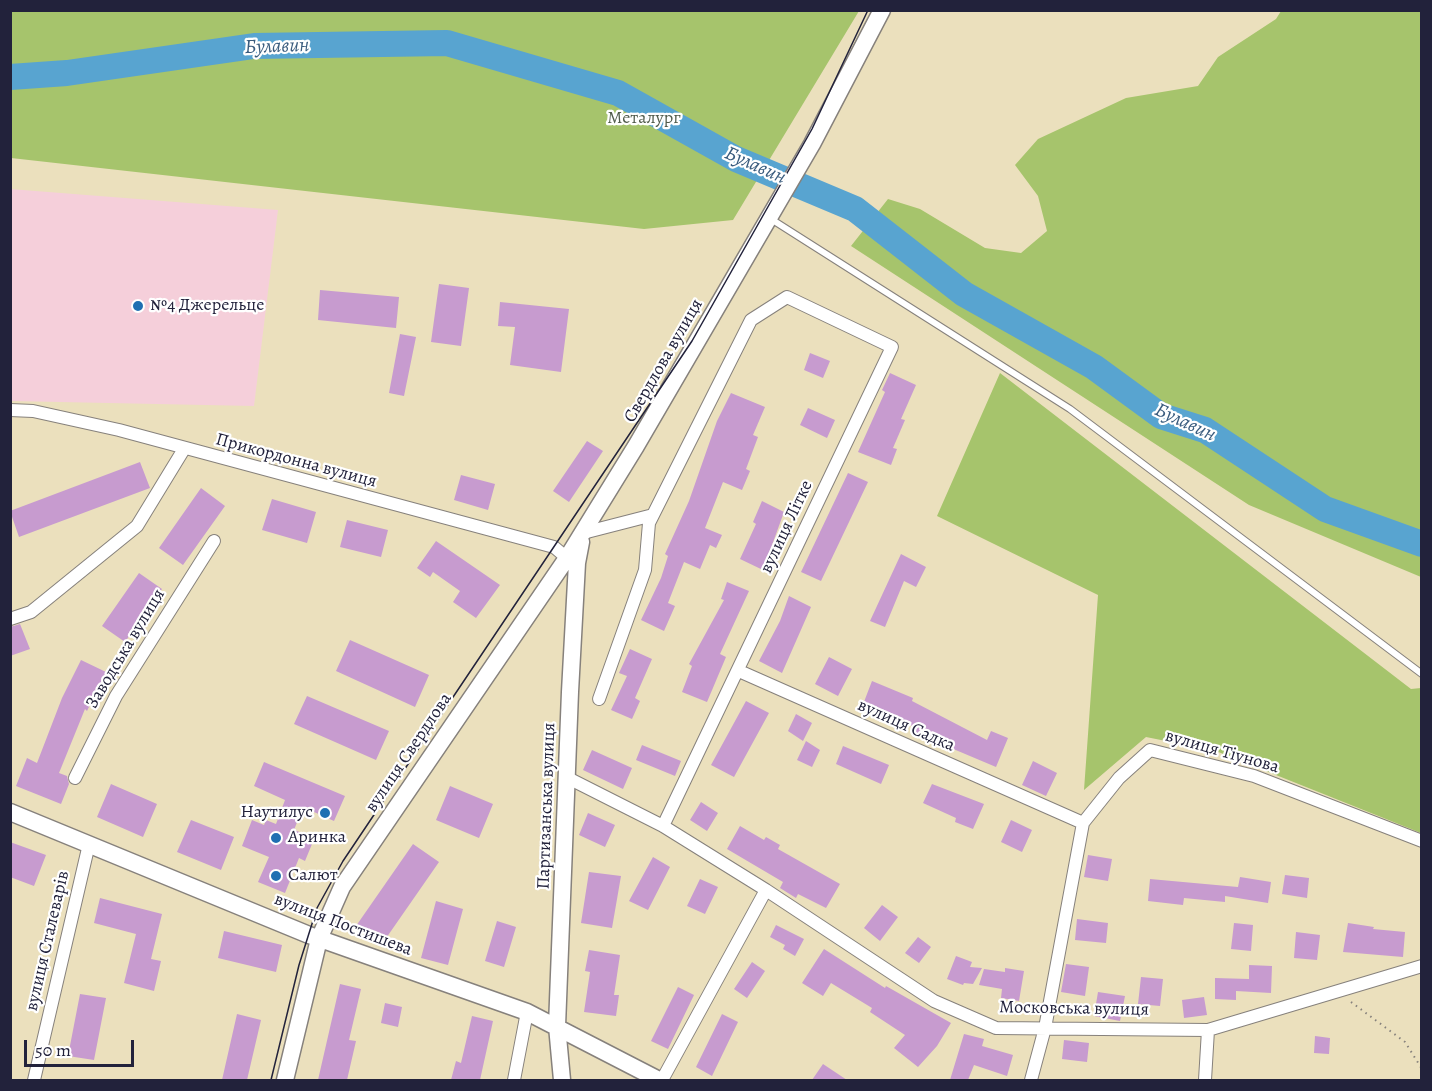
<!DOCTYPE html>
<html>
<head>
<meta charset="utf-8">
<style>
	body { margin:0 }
	#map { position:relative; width:1432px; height:1091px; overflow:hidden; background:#ebe0bd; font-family:Alegreya,serif }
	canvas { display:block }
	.frame { position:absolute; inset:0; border:12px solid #22223b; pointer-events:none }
	.scale { position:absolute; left:24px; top:1040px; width:110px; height:27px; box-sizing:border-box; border:3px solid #22223b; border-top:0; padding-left:8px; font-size:18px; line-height:21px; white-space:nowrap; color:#22223b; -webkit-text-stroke:4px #fff; paint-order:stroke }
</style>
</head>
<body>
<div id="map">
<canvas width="1432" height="1091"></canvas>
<div class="frame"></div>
<div class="scale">50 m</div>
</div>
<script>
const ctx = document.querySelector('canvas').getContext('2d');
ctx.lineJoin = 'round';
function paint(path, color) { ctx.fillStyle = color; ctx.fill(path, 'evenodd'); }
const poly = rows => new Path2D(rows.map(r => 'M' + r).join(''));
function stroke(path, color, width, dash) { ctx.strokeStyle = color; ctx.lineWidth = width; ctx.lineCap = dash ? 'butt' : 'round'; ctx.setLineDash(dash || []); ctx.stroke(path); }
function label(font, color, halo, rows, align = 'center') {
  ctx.font = font + ' Alegreya,serif'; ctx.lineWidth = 4.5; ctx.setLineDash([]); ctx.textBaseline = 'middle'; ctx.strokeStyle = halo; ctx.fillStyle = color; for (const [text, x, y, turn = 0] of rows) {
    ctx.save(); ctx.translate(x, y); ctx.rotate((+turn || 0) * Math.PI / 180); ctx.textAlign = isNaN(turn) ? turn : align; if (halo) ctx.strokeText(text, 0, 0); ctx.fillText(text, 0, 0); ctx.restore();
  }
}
const built = poly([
	[10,189,278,210,254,406,11,401]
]);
const green = poly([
	[11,10,859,10,859,11,733,220,644,229,11,158],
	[1281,11,1421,11,1421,577,1249,505,851,246,888,199,920,209,985,248,1021,253,1047,231,1038,196,1015,165,1038,139,1126,98,1198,86,1218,57,1276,19],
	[1000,373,1411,689,1421,688,1421,833,1216,751,1146,737,1084,790,1098,595,937,516]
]);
const river = poly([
	[10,77,67,73,254,46,447,43,618,93,736,159,855,209,964,294,1094,367,1161,416,1205,430,1325,509,1422,544]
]);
const building = poly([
	[439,284,469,288,461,346,431,342],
	[320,290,399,297,396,328,318,320],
	[500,302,569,309,561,372,510,365,515,327,498,326],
	[400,334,416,337,404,396,389,393],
	[810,353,830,361,823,378,804,370],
	[890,373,916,385,901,419,905,420,893,448,897,449,891,465,858,452,885,392,882,390],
	[731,393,765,407,753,435,758,437,746,469,750,471,742,490,723,482,705,528,722,535,716,548,710,545,700,569,684,562,668,603,675,606,664,631,641,620,661,578,668,556,665,554,689,501,717,421],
	[808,408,835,420,827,438,800,425],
	[587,441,603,451,569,502,553,491],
	[140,462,150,488,19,537,10,511],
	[848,473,868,482,821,581,801,572],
	[461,475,495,484,488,510,454,500],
	[201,488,225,506,183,565,159,548],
	[272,499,316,512,307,543,262,530],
	[762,501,784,512,763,570,740,559,756,524,753,522],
	[347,520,388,530,381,557,340,547],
	[436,541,500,585,476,618,453,602,460,591,433,572,430,577,417,568],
	[901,554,926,567,916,587,904,581,885,627,870,621],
	[139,573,162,589,125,642,102,626],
	[727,582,749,591,720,654,726,657,707,702,682,692,692,666,689,664,724,600,721,599],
	[789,596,811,607,782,673,759,661,780,621],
	[20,624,30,649,10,656,10,627],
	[350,640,429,675,415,707,336,671],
	[630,649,652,659,635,698,640,701,632,719,611,710,627,676,619,673],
	[829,657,852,669,838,696,815,684],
	[81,660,106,672,87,711,85,709,59,773,67,776,69,784,61,804,16,786,27,758,37,763,62,698],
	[872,681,913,698,912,701,987,740,991,731,1008,738,996,767,913,732,915,727,862,707],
	[307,696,389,731,376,760,294,724],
	[746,701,769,713,734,777,711,765],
	[796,714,812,723,803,741,788,731],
	[806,741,820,750,812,767,797,760],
	[642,745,681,761,675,776,636,760],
	[843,746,889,765,881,784,836,764],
	[592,750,632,768,623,789,583,770],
	[1033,761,1057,773,1046,796,1022,785],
	[264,762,345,796,334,821,303,807,294,830,308,835,306,841,312,844,305,861,299,858,285,893,258,882,269,857,242,846,252,820,264,825,266,820,276,824,285,800,254,786],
	[111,784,157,804,143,837,97,817],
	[932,784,984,804,973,829,955,822,956,818,923,803],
	[450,786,493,804,479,838,436,820],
	[701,802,718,813,707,831,690,820],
	[588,813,615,825,605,847,579,835],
	[191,820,234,837,221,870,177,852],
	[1011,820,1032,830,1022,852,1001,842],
	[740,826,764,840,766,837,780,845,778,849,840,884,826,908,798,894,796,898,780,888,783,882,727,849],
	[10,842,46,855,34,886,10,877],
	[413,844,439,862,382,944,356,926],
	[1088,855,1112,859,1108,881,1084,877],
	[653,857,670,867,648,910,629,901],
	[589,872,621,876,612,928,581,923],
	[1285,875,1309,878,1307,898,1282,894],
	[1240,877,1271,882,1268,903,1225,896,1225,902,1184,898,1183,905,1148,901,1150,879,1238,887],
	[700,879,718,887,705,914,687,906],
	[100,898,162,914,151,959,161,961,154,991,124,983,136,934,94,923],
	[436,901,463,909,448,965,421,958],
	[882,905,898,917,880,941,864,928],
	[1077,919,1108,923,1106,943,1075,940],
	[497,921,516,927,504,967,485,961],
	[1234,923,1253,925,1251,951,1231,949],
	[1348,923,1374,927,1373,929,1405,932,1403,957,1343,952],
	[776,925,804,939,795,956,783,949,785,945,770,937],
	[224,931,282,945,276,972,218,958],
	[1296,932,1320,935,1317,960,1294,958],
	[918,937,931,947,919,963,905,953],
	[824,949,885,988,886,986,951,1023,937,1046,918,1067,894,1048,905,1035,870,1012,872,1008,831,983,823,996,802,983],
	[589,950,620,955,614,995,619,995,616,1016,584,1012,590,972,585,971],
	[956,956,972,962,970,967,982,968,973,984,964,983,963,985,947,979],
	[752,962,765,971,747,998,734,989],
	[1066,964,1089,967,1085,996,1061,992],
	[1249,965,1272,966,1271,993,1236,991,1236,1000,1215,999,1215,978,1249,979],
	[1005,968,1024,971,1019,1001,1001,998,1002,989,979,985,984,969,1005,972],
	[1141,977,1163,979,1160,1006,1138,1004],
	[340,984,361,989,349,1040,356,1041,347,1080,318,1080],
	[678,987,694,995,668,1049,651,1041],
	[1098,992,1125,996,1120,1021,1094,1016],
	[80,994,106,998,94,1060,68,1056],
	[1204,997,1207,1015,1184,1018,1182,1000],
	[385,1003,402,1007,398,1027,381,1023],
	[237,1014,261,1020,247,1080,222,1080],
	[722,1014,738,1022,712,1076,696,1067],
	[472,1016,493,1021,480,1080,451,1080,456,1061,461,1063],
	[964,1034,984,1039,982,1046,1013,1055,1007,1076,974,1065,968,1080,950,1080],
	[1315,1036,1330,1038,1329,1054,1314,1053],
	[1064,1040,1089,1043,1087,1062,1062,1059],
	[823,1064,847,1080,812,1080]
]);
const path = poly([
	[1351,1002,1405,1042,1422,1069]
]);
const lane = poly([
	[771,219,1070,409,1422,674]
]);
const street = poly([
	[10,410,33,411,119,430,554,547,567,558],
	[583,533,653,515],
	[10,619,31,612,137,526,184,449],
	[739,671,1083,823],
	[599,699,645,570,649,523,751,320,787,297,892,347,663,826],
	[75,778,116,696,214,541],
	[568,778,663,826,766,890,934,1001,996,1028,1208,1030,1422,966],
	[34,1080,89,844],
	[514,1080,527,1012],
	[662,1080,766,890],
	[1031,1080,1045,1028,1083,823,1119,778,1150,750,1254,776,1422,841],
	[1205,1080,1208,1030]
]);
const secondary = poly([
	[10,812,309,935,527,1012,659,1080],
	[285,1080,319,939,342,887,567,558,636,446,812,144,882,10],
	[562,1080,557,1026,570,692,577,563,581,542]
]);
const tram = poly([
	[271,1080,299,965,317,908,343,861,692,341,812,129,868,10]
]);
const markers = [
	[138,306,6,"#1f6fb2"],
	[325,813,6,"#1f6fb2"],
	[276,838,6,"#1f6fb2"],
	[276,876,6,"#1f6fb2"]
];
const parkNames = [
	["Металург",644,119]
];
const poiNames = [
	["№4 Джерельце",150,306],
	["Наутилус",313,813,"right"],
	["Аринка",288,838],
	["Салют",288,876]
];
const streetNames = [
	["Свердлова вулиця",664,361,-60],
	["Прикордонна вулиця",296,461,15],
	["вулиця Літке",787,527,-65],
	["Заводська вулиця",126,649,-59],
	["вулиця Садка",906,726,24],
	["вулиця Тіунова",1222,752,16],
	["вулиця Свердлова",409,753,-56],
	["Партизанська вулиця",547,806,-88],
	["вулиця Постишева",343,925,21],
	["вулиця Сталеварів",48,941,-77],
	["Московська вулиця",1074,1009,1]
];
const waterNames = [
	["Булавин",277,47,-2],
	["Булавин",755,166,24],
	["Булавин",1185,423,25]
];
paint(built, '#f5cfda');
paint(green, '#a6c46c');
stroke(river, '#58a4d0', 26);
paint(building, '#c79bcf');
stroke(lane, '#86817c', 8);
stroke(street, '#86817c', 14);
stroke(secondary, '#86817c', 19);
stroke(path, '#86817c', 2, [1.5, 4.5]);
stroke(lane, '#fff', 6);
stroke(street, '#fff', 12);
stroke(secondary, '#fff', 16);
stroke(tram, '#22223b', 1.5);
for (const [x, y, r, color] of markers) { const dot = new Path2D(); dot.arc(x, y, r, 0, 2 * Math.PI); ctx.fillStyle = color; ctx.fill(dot); stroke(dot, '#fff', 2); }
label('18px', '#505b4c', '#fff', parkNames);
label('18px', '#22223b', '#fff', poiNames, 'left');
label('18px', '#22223b', '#fff', streetNames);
label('italic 20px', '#3a5c7e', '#fff', waterNames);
</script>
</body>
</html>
